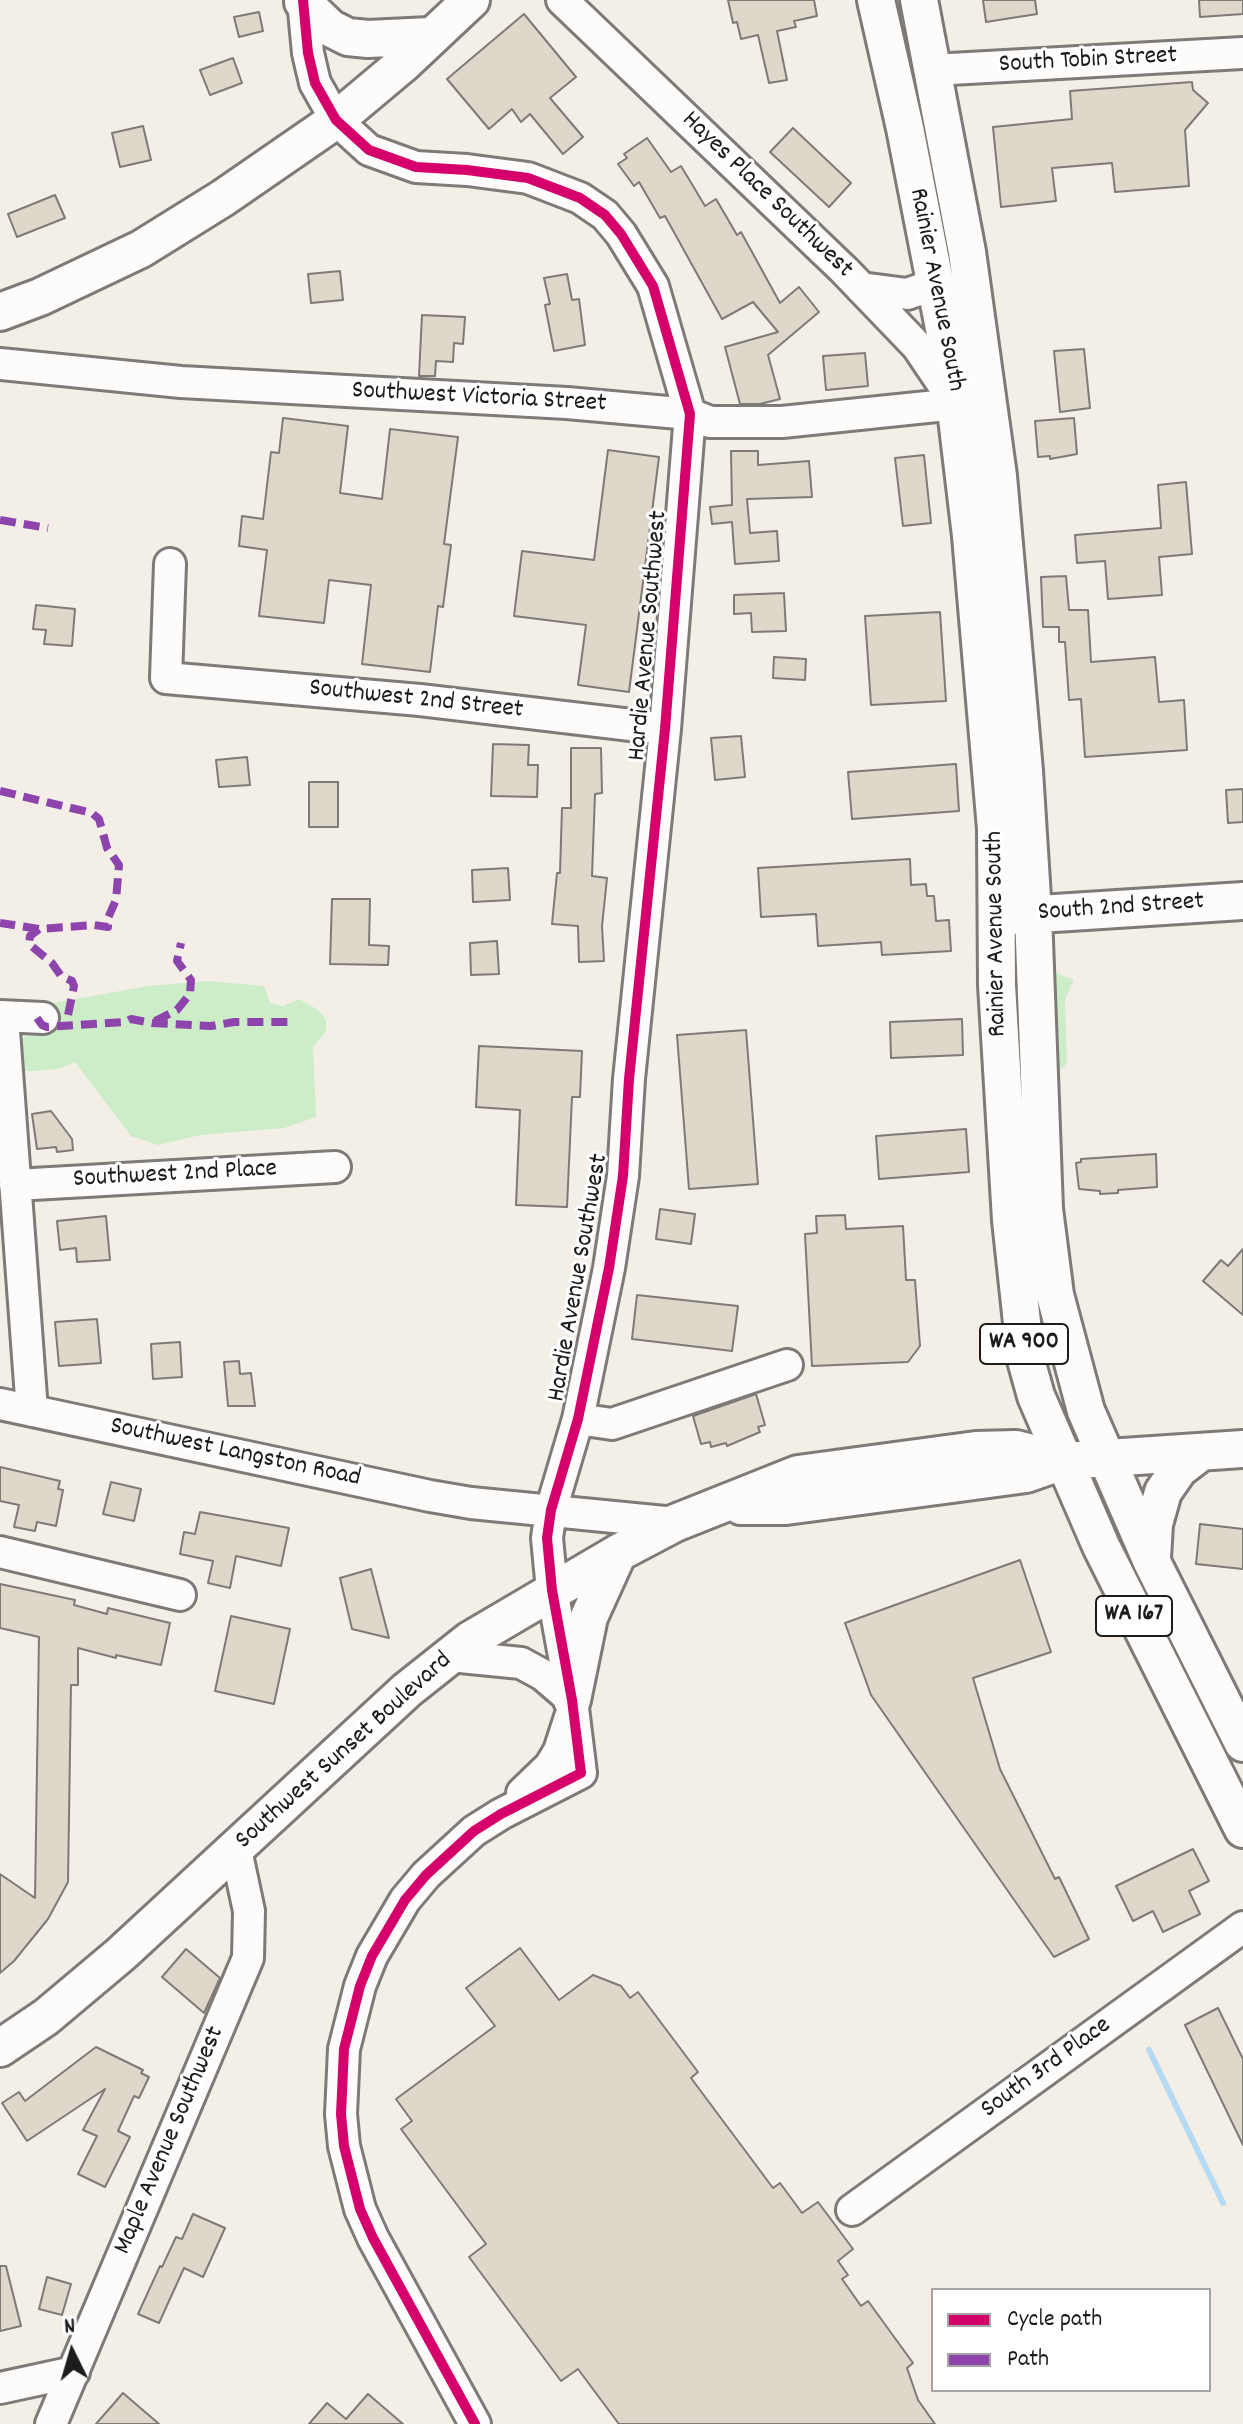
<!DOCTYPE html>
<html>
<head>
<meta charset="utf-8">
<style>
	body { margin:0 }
	#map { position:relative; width:1243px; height:2424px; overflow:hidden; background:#f3eee6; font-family:Dekko,sans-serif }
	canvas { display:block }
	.legend { position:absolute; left:931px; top:2288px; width:280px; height:104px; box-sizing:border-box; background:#fff; border:2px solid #a4a4a4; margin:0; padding:10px 14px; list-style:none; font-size:24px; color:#1c1c1c }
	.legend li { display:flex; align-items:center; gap:16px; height:40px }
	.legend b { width:40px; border:2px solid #a4a4a4 }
	.north { position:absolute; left:32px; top:2312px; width:80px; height:80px; -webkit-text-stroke:6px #fff; paint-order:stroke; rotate:355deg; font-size:22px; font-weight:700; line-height:32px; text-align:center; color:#1c1c1c }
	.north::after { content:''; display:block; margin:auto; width:28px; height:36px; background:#1c1c1c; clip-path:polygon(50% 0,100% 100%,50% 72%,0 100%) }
</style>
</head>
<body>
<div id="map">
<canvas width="1243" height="2424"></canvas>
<ul class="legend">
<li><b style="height:10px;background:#d6006c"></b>Cycle path</li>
<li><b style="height:10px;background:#8e44ad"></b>Path</li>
</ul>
<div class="north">N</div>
</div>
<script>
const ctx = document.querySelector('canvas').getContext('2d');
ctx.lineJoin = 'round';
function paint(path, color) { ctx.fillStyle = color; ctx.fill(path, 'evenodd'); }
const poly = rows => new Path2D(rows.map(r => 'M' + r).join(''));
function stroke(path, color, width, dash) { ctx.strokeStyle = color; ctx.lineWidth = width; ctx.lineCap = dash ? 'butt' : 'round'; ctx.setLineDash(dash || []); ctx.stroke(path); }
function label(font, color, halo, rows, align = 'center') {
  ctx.font = font + ' Dekko,sans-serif'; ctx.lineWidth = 6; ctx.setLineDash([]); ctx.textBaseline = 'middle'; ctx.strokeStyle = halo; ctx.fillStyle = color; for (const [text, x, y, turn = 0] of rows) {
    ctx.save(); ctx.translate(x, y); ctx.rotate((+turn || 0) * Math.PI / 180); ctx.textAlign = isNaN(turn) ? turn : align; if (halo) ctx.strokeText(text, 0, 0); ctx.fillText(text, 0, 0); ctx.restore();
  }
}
const green = poly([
	[1052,971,1074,980,1065,1000,1067,1061,1065,1066,1058,1070,1055,1069],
	[209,981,264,986,270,1003,283,1006,299,999,318,1010,326,1019,326,1031,313,1047,316,1117,284,1128,201,1135,158,1145,131,1136,75,1062,58,1069,19,1072,19,1040,44,1027,43,1005,148,986]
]);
const stream = poly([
	[1149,2050,1223,2203]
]);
const building = poly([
	[728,0,814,0,817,16,794,21,796,27,777,31,787,80,769,83,758,35,741,39,737,22,733,23,728,0],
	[983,0,1035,0,1037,14,986,22,983,0],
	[1199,0,1243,0,1243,14,1200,17,1199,0],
	[259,12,263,31,239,37,234,17,259,12],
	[524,14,576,77,550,98,583,137,563,154,530,114,521,122,512,109,489,129,447,79,524,14],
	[233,58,242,83,210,95,200,70,233,58],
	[1192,82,1193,90,1208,103,1185,130,1189,186,1115,192,1112,163,1052,168,1056,201,1001,207,993,127,1072,119,1070,91,1192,82],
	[143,126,151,160,120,167,112,133,143,126],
	[793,128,851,183,829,207,770,152,793,128],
	[647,138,671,172,681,166,705,206,716,199,737,235,741,232,780,303,799,287,819,312,768,355,780,399,760,404,740,404,725,347,778,332,753,302,722,319,665,216,660,218,639,182,634,186,618,164,627,158,624,154,647,138],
	[55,195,65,218,17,237,8,214,55,195],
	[340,271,343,300,311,303,308,274,340,271],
	[567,274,572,300,579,299,585,345,554,351,545,305,550,304,544,278,567,274],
	[422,315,465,317,463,344,454,343,453,362,436,361,435,376,419,376,422,315],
	[1084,349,1090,408,1060,412,1054,351,1084,349],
	[865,353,868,386,826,390,823,356,865,353],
	[283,418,348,426,340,493,382,499,390,429,458,437,444,544,451,545,443,607,438,606,430,672,362,664,371,585,329,580,324,623,259,616,267,550,239,546,242,516,263,519,271,452,279,453,283,418],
	[1074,418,1077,454,1050,459,1050,456,1038,457,1035,421,1074,418],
	[608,450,659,457,629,692,578,685,586,625,514,616,522,551,594,560,608,450],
	[731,451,758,451,758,465,809,461,812,497,747,499,750,533,777,531,779,561,735,564,732,522,712,524,710,507,732,505,731,451],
	[924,455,931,523,903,526,895,458,924,455],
	[1186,482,1192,554,1159,557,1162,595,1108,599,1105,561,1077,563,1075,535,1161,528,1158,485,1186,482],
	[1066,576,1069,610,1088,610,1091,662,1155,657,1159,702,1184,700,1187,750,1085,757,1081,699,1069,700,1065,642,1059,642,1059,627,1043,627,1041,577,1066,576],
	[784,593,786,631,752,632,751,613,734,614,734,595,784,593],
	[36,605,75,609,72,646,44,644,46,630,33,629,36,605],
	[940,612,946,701,871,705,865,616,940,612],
	[774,657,806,659,805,680,773,678,774,657],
	[741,736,745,777,715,780,711,738,741,736],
	[493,744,529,745,528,765,538,765,537,797,491,796,493,744],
	[571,748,601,748,602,793,595,794,592,876,607,878,602,926,604,961,579,962,578,926,552,924,557,873,560,873,562,808,571,808,571,748],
	[247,757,250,785,219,787,216,760,247,757],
	[956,764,959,811,852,819,848,772,956,764],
	[309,782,338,782,338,827,309,827,309,782],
	[1243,789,1243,822,1228,823,1226,790,1243,789],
	[910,859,911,885,926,884,927,896,934,896,936,921,949,920,951,951,882,955,881,942,818,946,816,914,761,917,758,868,910,859],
	[508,868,510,900,473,902,472,870,508,868],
	[332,899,370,899,369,945,389,946,388,965,330,964,332,899],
	[497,941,499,974,471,975,470,943,497,941],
	[962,1019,963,1055,891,1058,890,1022,962,1019],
	[746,1030,758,1184,689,1189,677,1035,746,1030],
	[479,1046,582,1051,580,1097,572,1097,567,1207,516,1205,520,1110,476,1107,479,1046],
	[51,1111,72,1139,73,1150,57,1152,56,1147,37,1149,32,1114,51,1111],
	[966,1129,969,1172,879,1179,876,1136,966,1129],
	[1156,1154,1157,1187,1118,1190,1118,1193,1100,1194,1100,1191,1079,1189,1076,1163,1081,1162,1081,1159,1156,1154],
	[660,1209,695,1214,691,1244,656,1239,660,1209],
	[845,1215,846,1229,903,1226,906,1280,915,1280,920,1346,908,1362,812,1366,805,1234,817,1233,816,1216,845,1215],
	[106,1216,110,1260,77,1262,76,1248,60,1250,57,1221,106,1216],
	[1243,1249,1243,1315,1203,1281,1221,1260,1228,1266,1243,1249],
	[637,1295,738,1306,732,1351,632,1339,637,1295],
	[97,1319,101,1363,59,1366,55,1322,97,1319],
	[180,1342,182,1377,153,1379,151,1344,180,1342],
	[239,1361,240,1374,251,1373,255,1406,228,1406,224,1362,239,1361],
	[756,1394,765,1425,758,1427,760,1432,727,1446,726,1443,711,1447,710,1442,701,1444,693,1416,756,1394],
	[0,1467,60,1481,58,1489,63,1490,56,1526,37,1522,35,1531,14,1527,19,1505,0,1501,0,1467],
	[111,1482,141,1489,134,1521,103,1514,111,1482],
	[200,1512,289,1528,281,1566,236,1556,230,1588,208,1583,213,1561,180,1554,184,1532,195,1534,200,1512],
	[1200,1524,1243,1529,1243,1569,1196,1564,1200,1524],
	[1020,1560,1051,1652,973,1678,1000,1769,1055,1879,1059,1877,1089,1939,1054,1957,871,1695,845,1623,1020,1560],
	[371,1569,389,1638,352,1629,340,1578,371,1569],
	[0,1584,75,1600,74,1605,107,1614,108,1608,170,1623,161,1665,116,1655,116,1658,78,1648,78,1685,71,1685,68,1882,48,1919,14,1961,0,1973,0,1874,35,1898,39,1637,0,1628,0,1584],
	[231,1616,290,1629,274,1704,215,1691,231,1616],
	[1193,1849,1209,1881,1189,1891,1200,1914,1163,1932,1153,1911,1133,1921,1116,1886,1193,1849],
	[520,1948,559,2000,593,1975,621,1986,630,1998,638,1992,698,2072,691,2078,773,2188,780,2183,802,2213,818,2202,853,2249,838,2261,848,2275,842,2279,861,2306,868,2301,913,2363,907,2368,918,2400,935,2424,619,2424,578,2369,561,2381,469,2257,486,2244,401,2129,412,2121,396,2099,495,2026,466,1988,520,1948],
	[186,1949,220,1978,204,2013,162,1977,186,1949],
	[1218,2008,1243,2059,1243,2145,1185,2025,1218,2008],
	[96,2047,143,2070,141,2073,149,2077,139,2098,134,2096,118,2131,130,2137,105,2187,78,2174,97,2136,83,2130,105,2089,27,2141,2,2103,19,2092,25,2101,96,2047],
	[193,2214,225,2228,203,2277,184,2268,159,2323,138,2314,160,2266,162,2267,176,2237,182,2239,193,2214],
	[0,2266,6,2266,21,2326,0,2331,0,2266],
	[47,2277,71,2284,62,2315,39,2309,47,2277],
	[123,2393,159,2424,96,2424,123,2393],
	[368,2394,403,2424,309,2424,327,2403,346,2419,368,2394]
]);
const minor = poly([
	[303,0,308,53,315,83,336,120,369,150,416,167,467,170,528,178,580,198,605,215,621,234,653,286,690,414,665,729,629,1079,623,1176,609,1268,578,1419,551,1510,547,1538,552,1590,572,1700,581,1773,501,1814,474,1831,426,1875,405,1900,372,1956,360,1986,344,2049,341,2114,344,2146,360,2209,373,2238,475,2424],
	[932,70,1243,53],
	[861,288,907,294,936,284],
	[0,364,181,382,567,403,690,414,710,422,782,422,956,404,917,346,845,271,562,0],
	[170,564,166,678,420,700,665,729],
	[0,1016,43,1018],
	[3,1017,32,1411],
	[15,1185,335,1167],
	[0,1404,430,1496,471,1503,675,1523],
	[578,1419,612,1424,787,1365],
	[0,1552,180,1595],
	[450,1656,521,1663,543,1675,572,1700],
	[522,1793,550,1766,559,1751,570,1717],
	[852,2210,1243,1927],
	[0,2388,74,2372],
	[51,2424,248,1958,249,1911,236,1850]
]);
const major = poly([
	[876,0,905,128,950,359,971,536,996,829,997,985,1011,1220,1026,1360,1036,1396,1101,1546,1243,1829],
	[919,0,967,252,998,476,1024,771,1033,914,1044,1209,1055,1295,1086,1411,1152,1562,1243,1743],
	[303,2,330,28,348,37,368,39,430,36],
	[0,312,40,297,141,249,223,198,336,120,404,63,471,0],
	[1008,916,1243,901],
	[741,1506,786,1506,952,1484,1026,1474,1063,1461,1243,1449],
	[1152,1558,1154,1524,1163,1492,1179,1469,1200,1453],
	[572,1700,589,1617,618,1553],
	[0,2048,46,2017,121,1954,407,1690,470,1640,618,1553,675,1523,798,1474,976,1450,1016,1449,1063,1461]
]);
const quiet = poly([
	[0,520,48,528],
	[0,791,92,813,99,819,107,848,119,865,116,900,108,918,108,927,94,925,39,929,0,923],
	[39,929,30,936,29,944,52,963,61,976,72,981,74,986,66,1025],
	[37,1018,42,1025,47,1027,125,1022,131,1019,152,1023,211,1026,234,1022,288,1022],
	[155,1021,177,1010,190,994,191,980,177,961,181,943]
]);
const cycleway = poly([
	[303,0,308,53,315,83,336,120,369,150,416,167,467,170,528,178,580,198,605,215,621,234,653,286,690,414,665,729,629,1079,623,1176,609,1268,578,1419,551,1510,547,1538,552,1590,572,1700,581,1773,501,1814,474,1831,426,1875,405,1900,372,1956,360,1986,344,2049,341,2114,344,2146,360,2209,373,2238,475,2424]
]);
const shields = [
	[1024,1344,88],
	[1134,1616,76]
];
const shieldNames = [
	["WA 900",1024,1344],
	["WA 167",1134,1616]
];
const streetNames = [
	["South Tobin Street",1088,62,-3],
	["Hayes Place Southwest",766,196,44],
	["Rainier Avenue South",935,290,79],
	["Southwest Victoria Street",479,399,3],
	["Hardie Avenue Southwest",650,636,-85],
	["Southwest 2nd Street",416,701,6],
	["South 2nd Street",1121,909,-4],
	["Rainier Avenue South",998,934,-91],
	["Southwest 2nd Place",175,1176,-3],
	["Hardie Avenue Southwest",580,1278,-80],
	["Southwest Langston Road",235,1454,12],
	["Southwest Sunset Boulevard",345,1752,-42],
	["South 3rd Place",1047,2069,-36],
	["Maple Avenue Southwest",171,2141,-67]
];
paint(green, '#cdedc9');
stroke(stream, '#b5daf4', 6);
paint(building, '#e0d7cb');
stroke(building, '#7d7a77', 2);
stroke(minor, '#7d7a77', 36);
stroke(major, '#7d7a77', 42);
stroke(minor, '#fdfcfb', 30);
stroke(major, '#fdfcfb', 36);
stroke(quiet, '#8e44ad', 8, [16, 8]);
stroke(cycleway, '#d6006c', 10);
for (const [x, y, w] of shields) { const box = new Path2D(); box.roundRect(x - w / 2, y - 20, w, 40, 6); ctx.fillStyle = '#fff'; ctx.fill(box); stroke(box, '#1c1c1c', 2); }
label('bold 24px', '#1c1c1c', null, shieldNames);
label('26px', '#1c1c1c', '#fff', streetNames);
</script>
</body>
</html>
